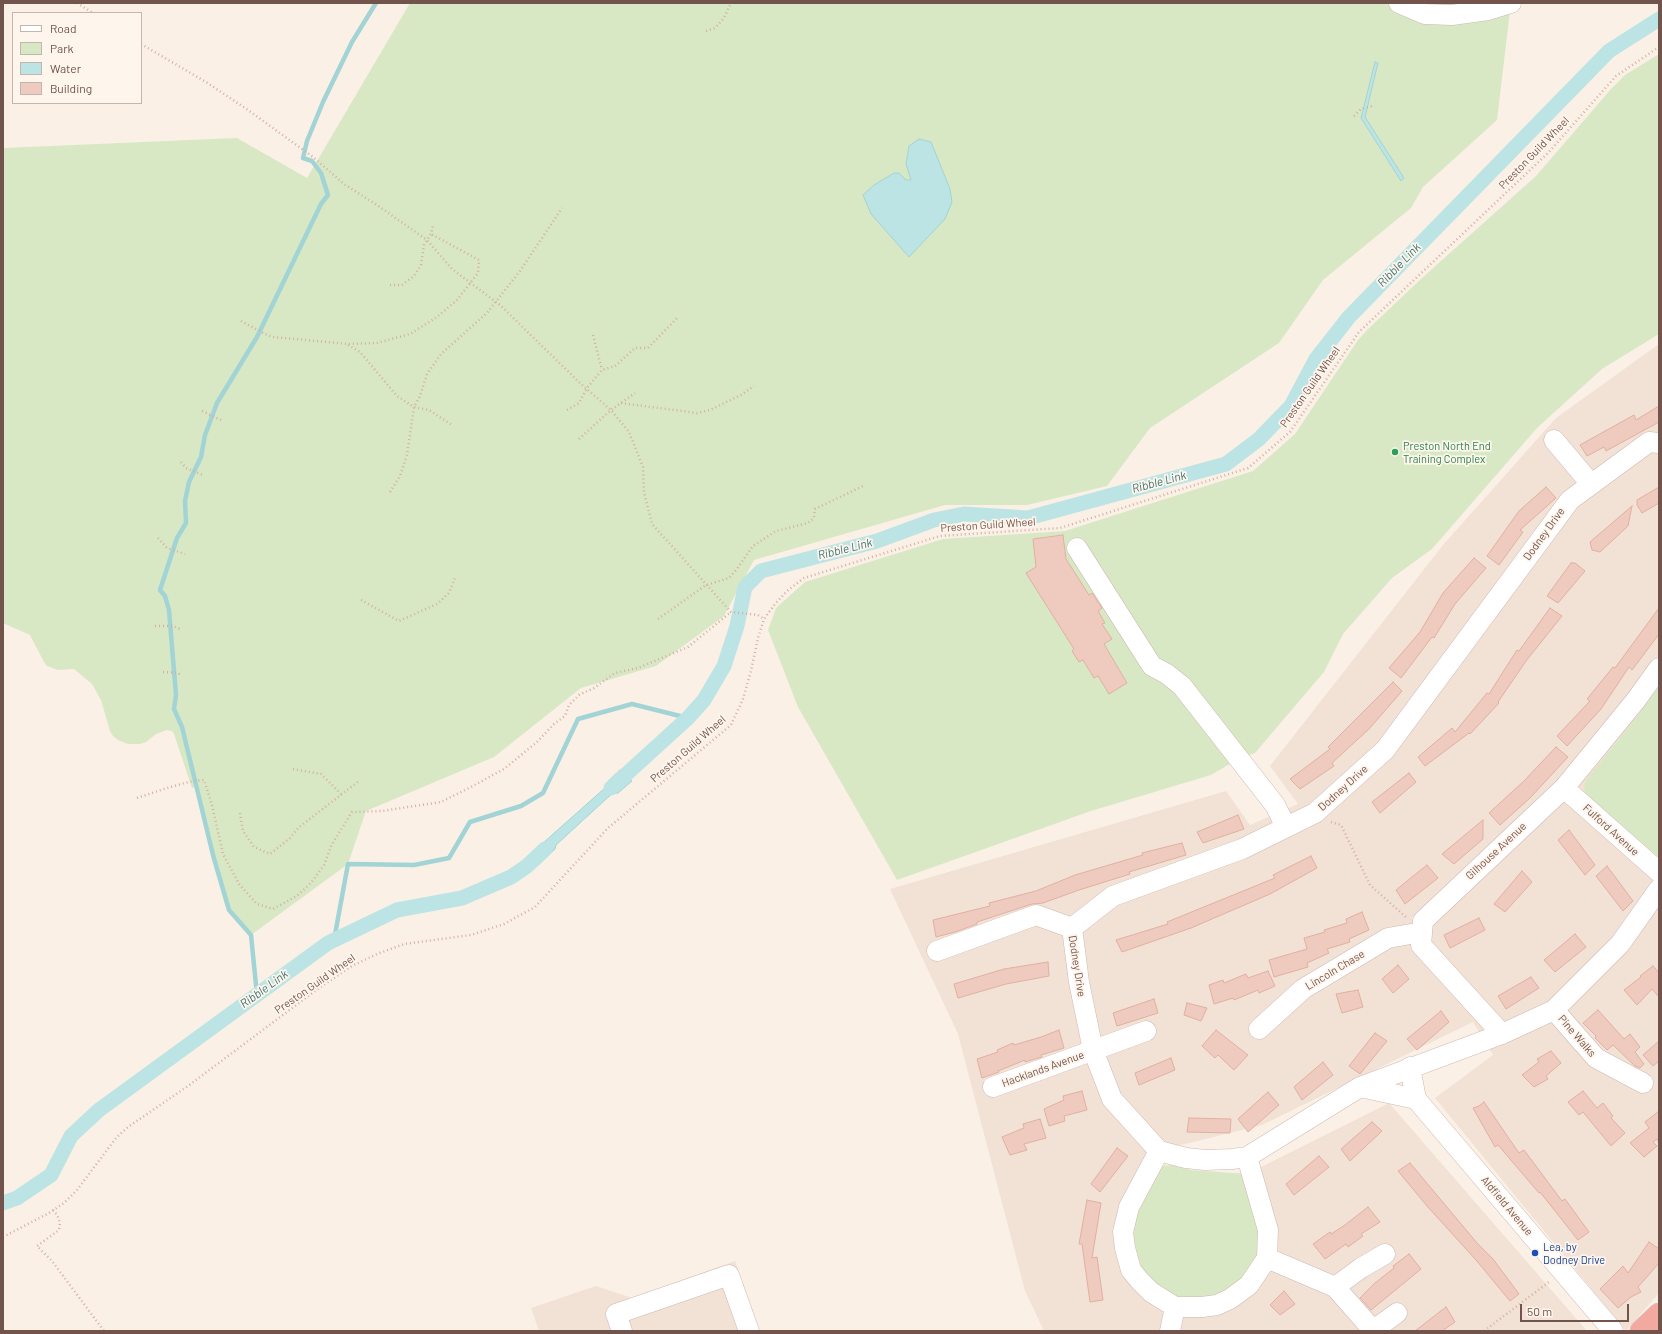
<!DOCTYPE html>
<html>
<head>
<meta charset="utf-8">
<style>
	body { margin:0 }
	#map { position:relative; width:1662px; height:1334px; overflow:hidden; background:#fbf0e6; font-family:Barlow,sans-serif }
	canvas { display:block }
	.frame { position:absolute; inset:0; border:4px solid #73544c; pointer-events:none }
	.legend { position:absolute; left:12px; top:12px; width:130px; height:92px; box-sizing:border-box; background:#fef5ec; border:1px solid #c6b5ac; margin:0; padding:5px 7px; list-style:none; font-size:12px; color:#73544c }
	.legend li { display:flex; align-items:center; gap:8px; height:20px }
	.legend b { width:20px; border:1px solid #c6b5ac }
	.scale { position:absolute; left:1520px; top:1304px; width:109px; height:18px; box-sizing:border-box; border:2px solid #73544c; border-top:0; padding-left:5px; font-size:12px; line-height:14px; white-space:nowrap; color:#73544c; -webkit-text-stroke:3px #fef5ec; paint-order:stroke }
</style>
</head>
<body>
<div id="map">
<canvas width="1662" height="1334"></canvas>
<div class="frame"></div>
<ul class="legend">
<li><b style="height:5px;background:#fff"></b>Road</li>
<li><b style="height:11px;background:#d8e8c5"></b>Park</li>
<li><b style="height:11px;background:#bce4e4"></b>Water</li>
<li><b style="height:11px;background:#efcbbf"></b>Building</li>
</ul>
<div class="scale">50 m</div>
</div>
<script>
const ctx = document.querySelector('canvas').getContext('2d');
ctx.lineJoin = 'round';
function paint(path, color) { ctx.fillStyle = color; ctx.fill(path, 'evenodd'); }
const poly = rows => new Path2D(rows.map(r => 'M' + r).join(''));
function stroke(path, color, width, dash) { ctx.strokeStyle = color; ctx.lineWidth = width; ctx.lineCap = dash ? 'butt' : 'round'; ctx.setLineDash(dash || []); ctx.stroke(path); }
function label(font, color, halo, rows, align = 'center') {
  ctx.font = font + ' Barlow,sans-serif'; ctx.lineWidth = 3.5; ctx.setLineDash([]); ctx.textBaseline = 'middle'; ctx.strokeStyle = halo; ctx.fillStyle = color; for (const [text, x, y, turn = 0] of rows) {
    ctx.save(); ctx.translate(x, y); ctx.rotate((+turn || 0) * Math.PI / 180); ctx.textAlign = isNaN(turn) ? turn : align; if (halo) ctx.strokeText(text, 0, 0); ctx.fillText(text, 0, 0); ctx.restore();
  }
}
const residential = poly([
	[1659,344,1659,1293,1626,1331,1435,1098,1493,1055,1473,1022,1262,1125,1181,1145,1151,1145,1153,1174,1247,1174,1389,1103,1587,1331,1044,1331,1025,1291,958,1034,890,889,1226,791,1250,825,1298,804,1270,766,1443,545,1556,418],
	[735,1261,759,1331,539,1331,531,1308,596,1286,632,1298]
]);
const green = poly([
	[410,3,1507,3,1510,11,1497,120,1423,187,1411,208,1323,280,1279,343,1150,428,1107,486,1027,505,945,505,754,560,724,616,656,666,581,688,494,757,366,811,348,864,251,935,229,910,215,862,197,786,192,788,174,734,172,731,167,730,156,734,146,742,140,744,128,744,118,740,113,736,110,731,101,700,92,684,74,669,58,670,47,666,44,662,30,635,3,623,3,148,237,138,307,178],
	[1659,54,1659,334,1602,369,1537,428,1432,549,1392,578,1343,634,1324,672,1255,753,1238,759,1211,775,1091,811,897,880,798,707,768,630,776,608,805,582,943,539,1065,531,1253,471,1295,434,1358,340,1367,330,1422,278,1536,176,1611,89,1625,75],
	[1659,685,1659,856,1649,854,1589,802,1584,792,1585,782,1639,714],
	[1172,1165,1191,1170,1247,1174,1263,1233,1259,1261,1232,1291,1205,1301,1186,1301,1161,1294,1143,1276,1130,1245,1139,1197,1161,1166]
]);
const water = poly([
	[1375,62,1378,63,1365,117,1404,178,1401,181,1361,118,1375,62],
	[919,139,931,142,950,189,952,202,945,219,909,257,871,214,863,195,874,185,894,173,899,173,906,180,911,180,906,164,909,146,919,139],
	[620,770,632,781,618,793,612,794,605,800,556,845,555,849,535,868,525,859,606,787,608,781,620,770]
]);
const stream = poly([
	[334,940,348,864,414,865,449,858,470,822,521,806,543,793,578,719,632,704,688,718],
	[257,995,251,935,229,910,213,855,182,727,174,709,176,695,169,610,165,596,160,590,177,538,186,523,185,501,189,482,201,457,205,435,217,403,257,337,321,204,328,195,321,173,312,161,303,158,307,141,323,102,352,42,376,3]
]);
const canal = poly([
	[611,788,688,718,704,700,724,666,737,626,745,587,761,571,877,541,934,520,964,514,1028,518,1226,464,1259,439,1291,406,1316,359,1349,317,1609,51,1659,19],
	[3,1203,17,1198,51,1175,71,1136,99,1110,328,943,397,910,462,898,511,877,527,866,545,849]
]);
const building = poly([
	[1659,406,1659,422,1606,451,1604,447,1587,456,1580,445,1634,415,1636,420,1659,406],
	[1546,487,1556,498,1520,530,1523,532,1499,565,1487,556,1519,511,1546,487],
	[1659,487,1659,503,1642,513,1637,505,1637,500,1659,487],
	[1632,506,1628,526,1600,552,1592,550,1590,542,1632,506],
	[1063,535,1066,559,1089,595,1092,593,1102,608,1098,611,1105,623,1102,624,1112,639,1104,644,1127,683,1109,694,1098,676,1094,678,1083,660,1079,662,1072,651,1074,649,1026,573,1036,567,1033,539,1063,535],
	[1474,558,1486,568,1455,604,1434,638,1432,637,1401,678,1389,668,1420,632,1443,593,1474,558],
	[1571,563,1575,563,1585,571,1558,603,1547,596,1571,563],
	[1550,608,1562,616,1526,661,1498,702,1499,703,1470,734,1469,733,1425,766,1418,757,1452,728,1455,732,1487,693,1489,694,1517,650,1519,651,1550,608],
	[1659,608,1659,634,1632,670,1629,667,1601,709,1567,746,1557,736,1590,701,1587,699,1613,667,1615,668,1659,608],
	[1393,682,1402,691,1369,729,1332,763,1334,766,1300,789,1290,779,1330,749,1328,747,1393,682],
	[1556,747,1568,757,1530,798,1500,825,1489,813,1524,781,1556,747],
	[1409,773,1416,782,1380,813,1372,802,1409,773],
	[1238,815,1244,829,1203,843,1197,832,1238,815],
	[1483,820,1483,839,1454,864,1442,854,1483,820],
	[1569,830,1595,865,1585,875,1558,840,1569,830],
	[1182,843,1186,855,1129,872,1130,874,1079,890,1043,903,1032,904,977,922,977,924,955,932,936,937,933,920,990,906,989,903,1036,891,1075,875,1143,855,1142,853,1182,843],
	[1311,856,1317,868,1270,894,1191,928,1122,952,1116,940,1168,924,1167,922,1275,878,1273,875,1311,856],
	[1427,865,1438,878,1405,904,1396,890,1427,865],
	[1607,866,1633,901,1623,911,1596,876,1607,866],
	[1522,871,1532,882,1505,912,1494,904,1522,871],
	[1362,912,1369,930,1349,939,1350,942,1327,949,1329,953,1307,963,1308,967,1274,977,1269,960,1307,949,1304,938,1325,932,1324,930,1347,923,1346,919,1362,912],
	[1479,918,1485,930,1450,948,1444,935,1479,918],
	[1575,934,1586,947,1555,972,1544,960,1575,934],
	[1048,962,1049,976,1006,984,958,998,954,984,1004,969,1048,962],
	[1398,965,1409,979,1393,993,1382,979,1398,965],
	[1653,966,1659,973,1659,997,1652,989,1637,1005,1624,990,1641,977,1640,976,1653,966],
	[1268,971,1275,986,1259,993,1258,990,1234,1000,1233,998,1214,1004,1209,985,1223,980,1224,983,1246,974,1248,978,1268,971],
	[1531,977,1539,988,1506,1009,1498,996,1531,977],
	[1358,990,1363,1007,1342,1013,1336,994,1358,990],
	[1154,999,1158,1013,1117,1026,1113,1013,1154,999],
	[1187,1003,1207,1008,1201,1021,1184,1015,1187,1003],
	[1598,1010,1624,1039,1630,1034,1640,1047,1635,1052,1644,1064,1640,1068,1635,1066,1613,1045,1607,1050,1595,1038,1596,1036,1583,1023,1598,1010],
	[1441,1011,1449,1022,1417,1050,1407,1039,1441,1011],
	[1059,1030,1064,1048,1041,1055,1042,1057,1025,1062,1025,1060,998,1071,999,1072,982,1078,977,1059,998,1052,997,1050,1013,1043,1014,1045,1041,1037,1059,1030],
	[1216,1030,1248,1055,1234,1070,1218,1055,1215,1058,1202,1046,1216,1030],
	[1375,1033,1387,1041,1360,1074,1349,1066,1375,1033],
	[1659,1041,1659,1061,1653,1066,1643,1055,1659,1041],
	[1551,1051,1561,1063,1546,1076,1548,1079,1534,1087,1522,1075,1539,1062,1537,1059,1551,1051],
	[1171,1058,1175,1070,1139,1085,1135,1073,1171,1058],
	[1323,1062,1333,1075,1302,1100,1294,1087,1323,1062],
	[1082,1091,1087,1110,1064,1116,1065,1121,1049,1126,1044,1109,1064,1100,1063,1096,1082,1091],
	[1583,1091,1597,1108,1603,1103,1613,1116,1611,1118,1625,1133,1611,1146,1583,1112,1579,1115,1568,1102,1583,1091],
	[1268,1092,1279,1105,1248,1132,1238,1119,1268,1092],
	[1484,1102,1519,1153,1524,1150,1562,1201,1565,1199,1589,1232,1578,1240,1540,1192,1539,1193,1498,1145,1495,1147,1473,1108,1479,1106,1484,1102],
	[1659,1111,1659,1143,1657,1139,1653,1142,1657,1146,1644,1157,1630,1143,1649,1128,1645,1122,1659,1111],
	[1189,1118,1231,1119,1230,1133,1187,1132,1189,1118],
	[1040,1119,1046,1138,1024,1144,1027,1150,1010,1155,1002,1137,1024,1128,1023,1124,1040,1119],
	[1372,1122,1382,1131,1350,1161,1341,1149,1372,1122],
	[1117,1148,1128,1156,1100,1192,1091,1184,1117,1148],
	[1319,1156,1329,1167,1294,1195,1286,1184,1319,1156],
	[1410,1163,1477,1243,1493,1259,1519,1294,1510,1301,1476,1260,1427,1206,1398,1171,1410,1163],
	[1087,1200,1101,1203,1092,1258,1097,1257,1103,1300,1090,1302,1082,1244,1079,1244,1087,1200],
	[1368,1207,1380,1222,1361,1234,1363,1236,1348,1247,1346,1244,1325,1259,1313,1244,1330,1232,1331,1234,1345,1225,1368,1207],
	[1649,1242,1659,1249,1659,1263,1638,1287,1641,1292,1631,1297,1618,1308,1600,1289,1623,1266,1628,1273,1649,1242],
	[1409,1254,1421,1269,1371,1310,1360,1298,1375,1283,1394,1268,1393,1266,1409,1254],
	[1284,1291,1295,1304,1280,1315,1270,1305,1284,1291],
	[1446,1307,1455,1322,1442,1331,1415,1331,1446,1307]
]);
const path = poly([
	[77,3,93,13],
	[706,31,715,28,724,18,731,3],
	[141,44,206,82,248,110,313,157,344,184,374,203,427,240,452,269,500,305,581,384,611,410,629,432,643,467,644,492,652,524,731,612,758,615,764,619],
	[1354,116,1361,109,1372,106],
	[390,285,402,285,414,276,421,265,424,245,431,234,433,225],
	[241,321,265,334,273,337,348,344,377,343,410,334,437,317,457,300,478,273,479,260,431,234],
	[593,335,602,370],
	[348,345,360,352,397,396,414,407,429,410,452,425],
	[621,403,697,413,710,410,741,395,754,386],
	[567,410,579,403,587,388,602,370,615,366,635,348,648,348,678,317],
	[202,411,221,420],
	[579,439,611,410,635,393],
	[181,462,186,468,203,475],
	[390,492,400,476,407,455,414,407,420,396,427,374,441,354,487,313,520,271,562,208],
	[158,538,167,548,185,554],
	[361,600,399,621,437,604,449,593,455,578],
	[658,619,706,585,729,578,736,570,753,546,776,531,808,523,814,518,815,509,863,486],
	[155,626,173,626,180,629],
	[163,672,178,673,182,676],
	[293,769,321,774,341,794],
	[137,798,170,787,193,781,204,780,212,805,223,854,239,884,257,904,273,909,297,896,311,883,324,865,332,844,352,812,382,811,441,802,471,787,504,769,537,742,554,724,565,716,569,705,579,695,594,688,615,673,638,668,688,647,731,612],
	[240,813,243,831,254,847,270,854,290,838,298,828,359,781],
	[1331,822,1341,825,1370,885,1407,918],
	[53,1210,57,1215,60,1223,59,1230,37,1246,52,1261,104,1331],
	[3,1237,49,1213,64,1203,77,1190,116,1138,128,1127,188,1086,319,988,352,966,377,954,404,944,471,935,504,924,535,907,608,828,731,725,743,699,751,671,758,638,764,619,775,604,787,591,804,578,940,536,1060,528,1248,468,1290,432,1359,332,1548,153,1616,76,1659,47],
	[1484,1331,1549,1282]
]);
const minor = poly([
	[1399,3,1425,14,1452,15,1488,10,1511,3],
	[1554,440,1591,484],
	[1659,443,1649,442,1570,500,1385,750,1315,813,1242,849,1113,896,1072,928,1079,982,1093,1050,1112,1099,1159,1151,1186,1158,1205,1160,1232,1159,1247,1157,1360,1087,1502,1034,1554,1010,1620,944,1659,889],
	[1077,548,1152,666,1167,674,1182,686,1275,805,1286,827],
	[1564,788,1659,872],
	[937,951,1036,915,1072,928],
	[1554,1010,1596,1058,1643,1083],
	[1259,1029,1303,989,1388,938,1422,932],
	[1502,1034,1421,945,1423,921,1564,788,1636,700,1659,668],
	[1410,1067,1416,1099,1613,1331],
	[993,1087,1146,1031],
	[1360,1087,1416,1099],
	[1159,1151,1129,1207,1123,1232,1125,1248,1131,1270,1140,1281,1151,1292,1175,1307,1202,1307,1217,1305,1230,1299,1249,1285,1267,1258,1268,1230,1247,1157],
	[1267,1258,1335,1287,1373,1330],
	[1335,1287,1361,1268,1385,1254],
	[622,1331,616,1314,729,1275,749,1331],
	[1170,1331,1175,1307],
	[1372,1331,1397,1313]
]);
const highway = poly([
	[1641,1331,1659,1314]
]);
const markers = [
	[1395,452,4,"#2e9e5b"],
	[1535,1253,4,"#1a4fb4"]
];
const streetNames = [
	["Preston Guild Wheel",1534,153,-46],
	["Preston Guild Wheel",1310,387,-55],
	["Preston Guild Wheel",988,525,-4],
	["Dodney Drive",1544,534,-54],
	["Preston Guild Wheel",688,749,-41],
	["Dodney Drive",1343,788,-42],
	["Fulford Avenue",1611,830,42],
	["Gilhouse Avenue",1496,851,-43],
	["Dodney Drive",1077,966,81],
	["Lincoln Chase",1335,970,-31],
	["Preston Guild Wheel",315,984,-35],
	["Pine Walks",1577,1036,49],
	["Hacklands Avenue",1043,1069,-20],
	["Aldfield Avenue",1507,1206,50]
];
const leisureNames = [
	["Preston North End",1403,446],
	["Training Complex",1403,459]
];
const transitNames = [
	["Lea, by",1543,1247],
	["Dodney Drive",1543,1260]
];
const waterNames = [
	["Ribble Link",1399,265,-46],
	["Ribble Link",1159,482,-15],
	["Ribble Link",845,549,-14],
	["Ribble Link",264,989,-36]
];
paint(residential, '#f2e1d5');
paint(green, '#d8e8c5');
paint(water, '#bce4e4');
stroke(water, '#a2d4d5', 1);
stroke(stream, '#a2d4d5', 4.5);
stroke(canal, '#bce4e4', 15);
paint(building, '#efcbbf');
stroke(building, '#e1b0a1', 1);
stroke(minor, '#ceb9b0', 21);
stroke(highway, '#d8cfcd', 23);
stroke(path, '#d4afa2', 2.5, [1, 3]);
stroke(minor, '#fff', 20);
stroke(highway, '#f2aaa0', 22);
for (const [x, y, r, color] of markers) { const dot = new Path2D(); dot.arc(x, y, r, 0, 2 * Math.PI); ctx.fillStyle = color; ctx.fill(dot); stroke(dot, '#fef5ec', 1.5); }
label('11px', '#73544c', '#fef5ec', streetNames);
label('11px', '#27864d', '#fef5ec', leisureNames, 'left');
label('11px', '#164399', '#fef5ec', transitNames, 'left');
label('italic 12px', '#407678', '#fef5ec', waterNames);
</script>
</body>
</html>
